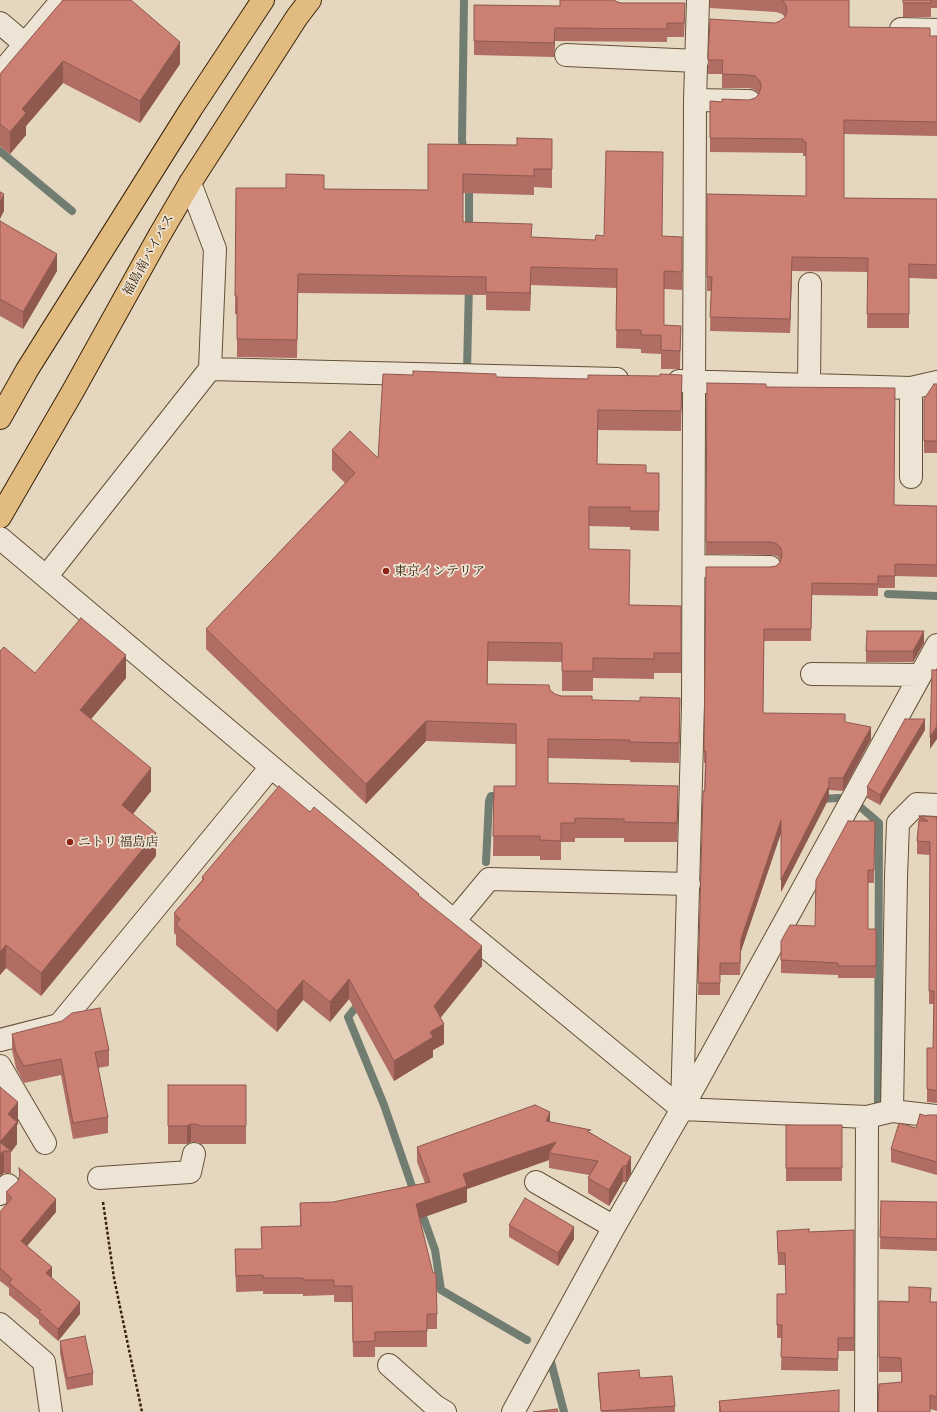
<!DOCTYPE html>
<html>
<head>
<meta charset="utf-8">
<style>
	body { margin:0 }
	canvas { display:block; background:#e5d6bf }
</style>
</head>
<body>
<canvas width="937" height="1412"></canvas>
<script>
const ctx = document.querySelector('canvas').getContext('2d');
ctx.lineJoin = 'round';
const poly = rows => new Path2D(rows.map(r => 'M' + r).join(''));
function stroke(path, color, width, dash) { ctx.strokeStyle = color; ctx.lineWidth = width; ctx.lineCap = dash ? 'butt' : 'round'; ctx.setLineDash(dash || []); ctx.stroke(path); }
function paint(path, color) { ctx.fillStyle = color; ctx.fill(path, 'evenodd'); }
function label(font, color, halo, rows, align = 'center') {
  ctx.font = font + ' "EB Garamond","Noto Serif JP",serif'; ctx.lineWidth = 3.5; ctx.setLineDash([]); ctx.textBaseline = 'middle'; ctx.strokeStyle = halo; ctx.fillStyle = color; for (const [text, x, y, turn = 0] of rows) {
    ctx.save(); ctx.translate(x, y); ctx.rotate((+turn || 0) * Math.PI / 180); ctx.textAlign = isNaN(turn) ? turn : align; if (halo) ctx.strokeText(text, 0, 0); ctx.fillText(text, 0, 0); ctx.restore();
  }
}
const stream = poly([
	[464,0,462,140,464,155],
	[0,151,72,211],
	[469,182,469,233],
	[467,370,469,284],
	[888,594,937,596],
	[818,799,839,798],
	[858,805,879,823,878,1102],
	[486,862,489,801,491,796,505,796],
	[361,1001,348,1017,384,1105,415,1195],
	[420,1208,435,1250,441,1290,527,1340],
	[551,1362,564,1412]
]);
const path = poly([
	[103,1202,114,1278,142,1412]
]);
const minor = poly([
	[0,23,25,44],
	[901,29,937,30],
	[566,55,697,61],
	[0,74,62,0],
	[695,100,749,101],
	[190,183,215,249,210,369,617,379],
	[679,381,911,388,937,382],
	[809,385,810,284],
	[911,388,911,477],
	[0,538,454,921,682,1109,867,1117,892,1111,937,1116],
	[694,566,770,567],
	[46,577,210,369],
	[812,674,920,675],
	[454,921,489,879,689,884],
	[0,1040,59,1025,271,767],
	[0,1066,45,1143],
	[684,1105,937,645],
	[892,1111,896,877,898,823,917,804,937,805],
	[99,1178,190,1172,194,1154],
	[536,1182,614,1227],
	[0,1194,8,1185],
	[0,1324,44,1362,51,1412],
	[389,1365,435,1406,445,1412],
	[513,1412,614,1227,682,1109,693,705,695,100,698,0],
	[866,1412,867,1117]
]);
const highway = poly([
	[0,418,27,370,191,109,263,0],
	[0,517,73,391,159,236,190,183,297,17,310,0]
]);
const wall = poly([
	[63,0,180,64,140,123,63,83,26,126,26,135,10,154,0,146,0,74],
	[566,0,613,1,685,16,684,37,667,37,667,42,555,41,554,57,474,55,474,5,560,6],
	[710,0,849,0,849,27,930,36,937,36,937,136,844,134,844,198,937,199,937,279,909,278,909,328,867,328,868,272,792,271,790,333,710,331,711,291,707,291,707,194,806,196,806,156,803,156,803,153,710,152,710,101,722,102,749,100,755,98,759,94,755,90,749,88,722,88,722,74,708,74,708,60,775,23,780,21,785,17,782,14,776,12,710,8],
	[903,0,937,0,937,8,931,8,931,17,903,17],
	[428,144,552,157,552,188,534,187,534,195,463,193,463,222,532,237,595,240,662,236,682,237,682,290,664,289,664,325,681,326,680,369,661,369,661,354,641,353,641,349,616,348,617,288,531,285,530,311,486,310,486,295,298,293,297,358,237,357,237,314,235,314,236,188,428,190],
	[0,221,57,271,23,329,0,316],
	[413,375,588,379,682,375,681,431,598,430,597,464,646,473,659,473,659,531,630,530,630,527,589,526,589,549,630,605,681,606,681,673,654,673,654,679,593,678,593,691,562,691,562,662,488,661,487,684,550,690,555,694,561,696,592,700,680,717,679,763,630,762,630,760,548,758,548,783,678,805,677,842,624,842,624,838,575,838,575,842,561,842,561,860,540,860,540,856,493,856,494,786,516,786,516,744,426,741,366,804,206,649,206,629,345,483,332,470,332,450,378,458],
	[707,383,766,387,894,505,937,506,937,577,895,576,895,588,878,588,878,596,812,595,811,641,764,641,763,713,845,722,871,739,843,791,829,790,829,798,781,892,781,833,741,951,740,975,720,975,720,995,698,995,705,763,704,763,704,751,770,567,776,566,781,561,777,556,771,555,706,554],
	[937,384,937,453,924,453,924,399],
	[924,643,913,662,866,662,866,651],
	[0,651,35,673,126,678,91,719,151,791,133,814,156,856,41,996,6,968,0,975],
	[925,730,880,805,867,798,867,787],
	[310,812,419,896,482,966,440,1018,444,1044,433,1050,433,1057,394,1081,349,999,330,1022,303,1000,277,1032,176,945,176,935,174,933,174,913,202,880,202,877],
	[919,816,937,817,937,1103,927,1102,927,1048,933,1048,934,1004,929,1004,930,855,917,854,917,841],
	[875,821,874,883,868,883,868,929,876,929,876,978,838,978,838,975,781,973,781,941,815,926],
	[12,1034,109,1050,109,1066,98,1068,108,1117,108,1133,73,1139,61,1075,24,1083,16,1068,12,1050],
	[168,1085,246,1085,246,1144,201,1144,196,1142,191,1142,187,1144,168,1144],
	[0,1087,18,1124,17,1125,17,1144,11,1152,11,1173,4,1173],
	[937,1115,937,1175,891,1162,891,1149,916,1128,927,1116],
	[550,1122,591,1133,631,1157,631,1173,626,1182,623,1182,609,1206,588,1193,588,1178,589,1175,549,1168,549,1160,467,1189,467,1202,420,1218,437,1314,437,1329,427,1329,427,1347,375,1347,375,1357,353,1357,352,1302,334,1302,334,1295,303,1296,303,1294,263,1294,263,1291,236,1292,235,1249,262,1249,261,1227,300,1226,300,1203,333,1202,425,1183,417,1162,417,1147],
	[786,1125,842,1125,842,1181,786,1181],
	[19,1168,56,1212,27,1246,80,1314,58,1341,39,1324,39,1320,9,1295,9,1288,0,1281,0,1212,6,1205,6,1192,18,1181,19,1177],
	[881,1201,937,1202,937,1251,880,1249],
	[509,1225,574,1239,558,1266,509,1237],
	[854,1230,854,1351,838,1351,838,1371,781,1370,782,1338,777,1338,777,1294,786,1294,785,1265,778,1265,777,1231,809,1232],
	[879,1301,937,1302,937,1411,930,1409,901,1382,901,1372,879,1372],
	[60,1341,93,1373,93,1385,67,1390,60,1353],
	[598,1373,640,1378,675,1406,675,1412,601,1412,598,1384],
	[719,1401,839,1412,719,1412]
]);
const shadedWall = poly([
	[555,28,555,41,554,57,554,43],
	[180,42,180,64,140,123,140,101],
	[63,61,63,83,26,126,26,135,10,154,10,132,22,109],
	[4,194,4,211,0,219,0,202],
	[57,254,57,271,23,329,23,312],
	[792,257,792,271,790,333,790,319],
	[531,267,531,285,530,311,530,293],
	[924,631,924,643,913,662,913,651],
	[488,642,488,661,487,704,487,684],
	[126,655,126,678,80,732,80,710],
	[680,698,680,717,679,763,679,743],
	[925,719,925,730,880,805,880,795],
	[426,721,426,741,366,804,366,784],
	[937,726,937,739,930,749,930,737],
	[871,727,871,739,843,791,843,778],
	[151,768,151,791,122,828,122,805],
	[678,786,678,805,677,842,677,823],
	[829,786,829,798,781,892,781,880],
	[781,820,781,833,741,951,740,975,741,939],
	[156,833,156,856,41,996,41,973],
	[6,945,6,968,0,975,0,952],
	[482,946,482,966,434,1026,434,1006],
	[349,979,349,999,330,1022,330,1002],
	[303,980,303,1000,277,1032,277,1011],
	[444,1024,444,1044,433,1050,433,1057,394,1081,394,1061,430,1032],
	[18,1102,18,1124,17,1125,17,1144,11,1152,11,1151,4,1151,4,1173,0,1176,0,1142,8,1114],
	[550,1112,550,1127,546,1121],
	[191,1124,191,1142,187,1144,187,1126],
	[556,1142,549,1153,549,1160,467,1189,467,1202,416,1220,416,1204,463,1174],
	[631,1157,631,1173,626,1182,626,1166],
	[623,1166,623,1182,609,1206,609,1190],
	[56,1199,56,1212,21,1253,21,1241],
	[574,1227,574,1239,558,1266,558,1253],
	[52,1267,52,1279,46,1273],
	[80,1302,80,1314,58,1341,58,1329]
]);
const building = poly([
	[63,0,131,0,180,42,140,101,63,61,22,109,26,113,10,132,0,124,0,74,63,0],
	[560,0,613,0,620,3,685,3,684,23,667,23,667,29,555,28,554,43,474,41,474,5,560,6,560,0],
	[782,0,849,0,849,27,930,28,930,36,937,36,937,122,844,120,844,198,937,199,937,265,909,264,909,314,867,314,868,258,792,257,790,319,710,317,712,277,707,277,707,194,806,196,806,142,803,142,803,139,710,138,710,101,722,102,722,99,749,100,755,98,759,94,761,87,760,81,755,76,749,75,722,74,723,60,708,60,710,19,775,23,780,21,785,17,787,11,786,5,782,0],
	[903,0,931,0,931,3,903,3,903,0],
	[517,138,552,139,552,169,534,169,534,176,463,174,463,222,532,224,531,237,595,240,596,235,604,236,606,151,663,152,662,236,682,237,682,272,664,271,664,325,681,326,680,351,661,350,661,335,641,335,641,330,616,330,617,269,531,267,530,293,486,292,486,277,298,274,297,340,237,339,237,296,235,296,236,188,286,188,286,174,324,175,324,189,428,190,428,144,517,145,517,138],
	[0,192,4,194,0,202,0,192],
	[0,221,57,254,23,312,0,299,0,221],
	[413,371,496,374,496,377,588,379,588,375,660,376,660,374,682,375,681,411,598,410,597,464,646,465,646,473,659,473,659,511,630,511,630,507,589,507,589,549,630,550,629,605,681,606,681,653,654,653,654,659,593,658,593,671,562,671,562,643,488,642,487,684,549,685,550,690,555,694,561,696,592,696,592,700,640,701,640,697,680,698,679,743,630,742,630,740,548,739,548,783,678,786,677,823,624,822,624,819,575,818,575,823,561,823,561,841,540,840,540,836,493,836,494,786,516,786,516,724,426,721,366,784,206,629,355,473,332,450,350,431,378,458,383,374,413,375,413,371],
	[707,383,766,384,766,387,895,388,894,505,937,506,937,565,895,564,895,576,878,576,878,584,812,583,811,629,764,629,763,713,845,714,845,722,871,727,843,778,829,778,829,786,781,880,781,820,741,939,740,963,720,963,720,983,698,983,703,791,705,791,706,751,704,751,706,567,770,567,776,566,780,562,782,555,781,548,777,544,771,542,706,542,707,383],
	[934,384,937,384,937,441,924,441,924,399,934,384],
	[81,618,126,655,80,710,151,768,122,805,156,833,41,973,6,945,0,952,0,651,4,647,35,673,81,618],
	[867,631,924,631,913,651,866,651,867,631],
	[932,670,937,670,937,726,930,737,932,670],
	[905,719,925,719,880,795,867,787,905,719],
	[279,786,310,812,314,807,419,894,418,895,482,946,434,1006,444,1024,430,1032,433,1037,394,1061,349,979,330,1002,303,980,277,1011,176,925,180,919,174,913,204,879,202,877,279,786],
	[919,816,937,817,937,1091,927,1089,927,1048,933,1048,934,991,929,991,930,842,917,841,919,821,928,821,919,816],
	[848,821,875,821,874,870,868,870,868,929,876,929,876,966,838,966,838,963,781,960,781,941,790,925,815,926,816,880,848,821],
	[100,1008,109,1050,95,1052,108,1117,73,1123,61,1059,24,1066,16,1052,12,1034,62,1021,72,1013,100,1008],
	[168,1085,246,1085,246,1126,201,1126,196,1124,191,1124,187,1126,168,1126,168,1085],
	[0,1087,18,1102,8,1114,17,1122,0,1142,11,1151,4,1151,0,1154,0,1087],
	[535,1105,550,1112,546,1121,591,1130,587,1131,631,1157,626,1166,623,1166,609,1190,588,1178,598,1161,549,1153,556,1142,463,1174,467,1186,416,1204,433,1273,436,1273,437,1314,427,1314,427,1331,375,1332,375,1341,353,1342,352,1286,334,1286,334,1280,303,1280,303,1278,263,1278,263,1275,236,1276,235,1249,262,1249,261,1227,301,1226,300,1203,333,1202,430,1182,417,1147,535,1105],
	[920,1114,927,1116,927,1115,937,1115,937,1162,891,1149,899,1123,916,1128,920,1114],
	[786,1125,842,1125,842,1168,786,1168,786,1125],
	[19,1168,56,1199,21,1241,52,1267,46,1273,80,1302,58,1329,39,1312,41,1310,9,1283,12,1279,0,1268,0,1212,12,1198,6,1192,18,1181,20,1175,19,1168],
	[525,1198,574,1227,558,1253,509,1225,525,1198],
	[881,1201,937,1202,937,1239,880,1237,881,1201],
	[809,1229,809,1232,854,1230,854,1338,838,1338,838,1359,781,1357,782,1325,777,1325,777,1294,786,1294,785,1253,778,1253,777,1231,809,1229],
	[909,1287,931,1288,930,1302,937,1302,937,1397,930,1395,930,1412,878,1412,879,1384,902,1382,901,1358,879,1357,879,1301,909,1302,909,1287],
	[85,1336,93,1373,67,1378,60,1341,85,1336],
	[639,1370,640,1378,672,1376,675,1406,601,1411,598,1373,639,1370],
	[839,1390,839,1412,721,1412,719,1401,839,1390],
	[557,1409,558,1412,533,1412,557,1409]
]);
const markers = [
	[386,571,4,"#8f2418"],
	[70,842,4,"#8f2418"]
];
const streetNames = [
	["福島南バイパス",149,255,-61]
];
const poiNames = [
	["東京インテリア",394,571],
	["ニトリ 福島店",78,842]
];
stroke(stream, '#717d70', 8);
stroke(minor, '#645036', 24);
stroke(highway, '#392409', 24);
stroke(path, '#392409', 2.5, [3, 2]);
stroke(minor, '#eee4d5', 22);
stroke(highway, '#e2bb80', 22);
paint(wall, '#af6d63');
paint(shadedWall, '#8f5950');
paint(building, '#cc7f73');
stroke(building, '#8f5950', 1);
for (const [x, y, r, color] of markers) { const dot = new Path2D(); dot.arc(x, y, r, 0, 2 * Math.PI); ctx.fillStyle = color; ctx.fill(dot); stroke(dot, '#eee4d5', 1.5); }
label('13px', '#392409', '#eee4d5', streetNames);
label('13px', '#392409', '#eee4d5', poiNames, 'left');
</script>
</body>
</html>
